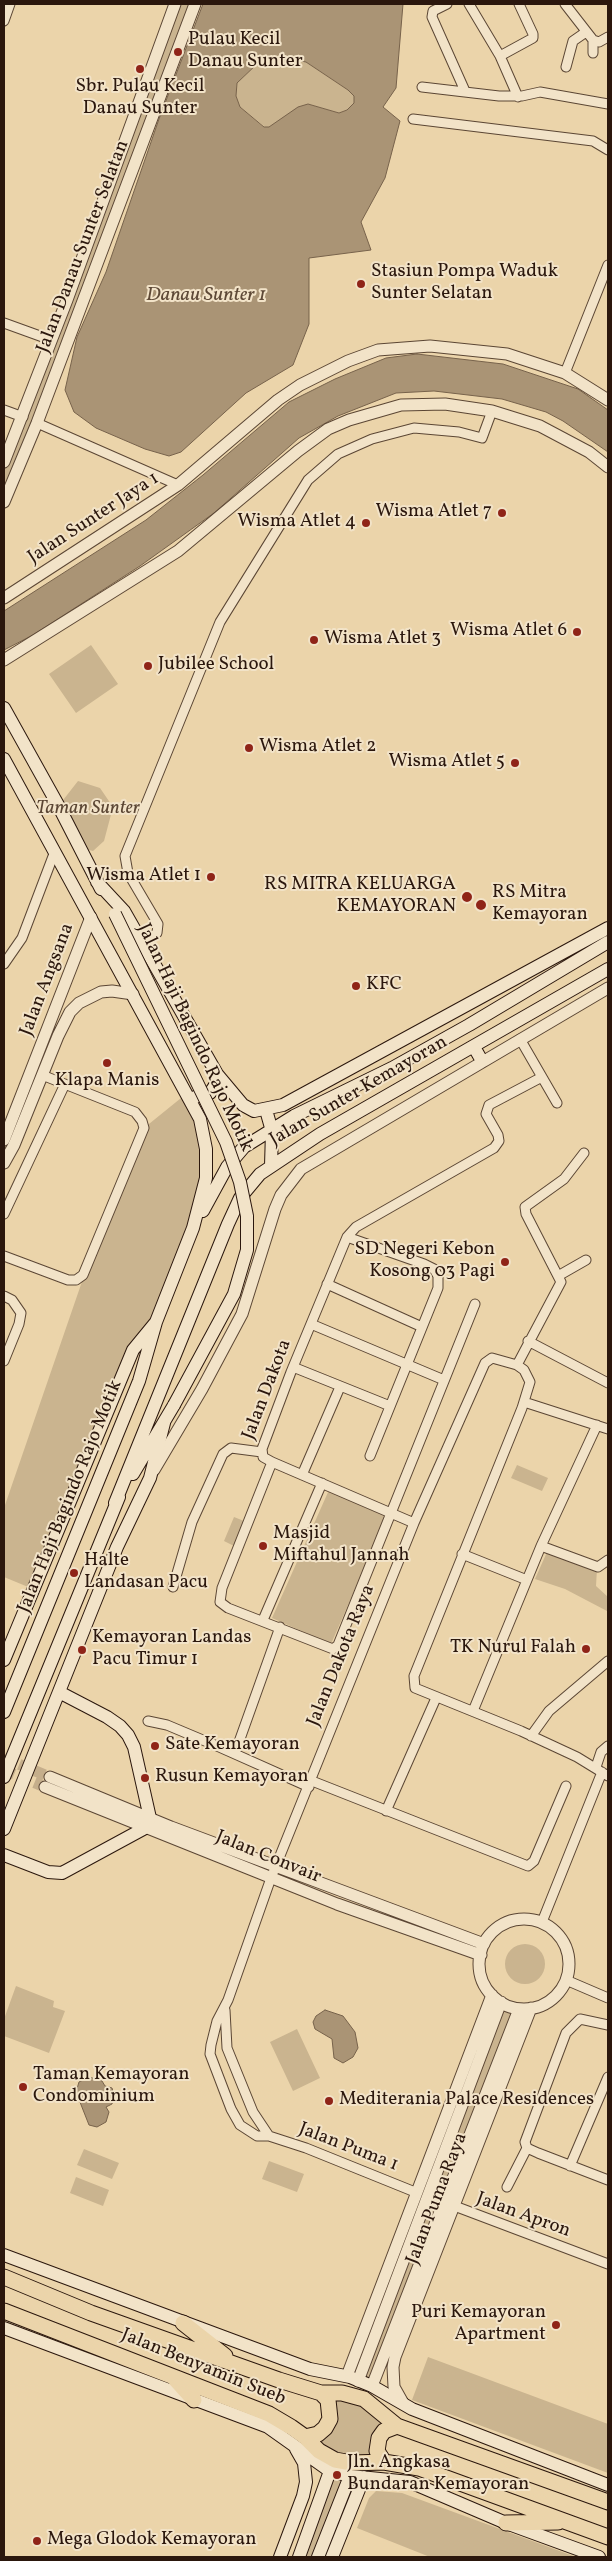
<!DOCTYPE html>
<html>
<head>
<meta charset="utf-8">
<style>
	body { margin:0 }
	#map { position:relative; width:612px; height:2561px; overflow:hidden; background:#ebd4aa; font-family:Vollkorn,serif }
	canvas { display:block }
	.frame { position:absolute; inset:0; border:5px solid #2b170d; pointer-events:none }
</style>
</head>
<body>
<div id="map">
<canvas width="612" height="2561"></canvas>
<div class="frame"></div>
</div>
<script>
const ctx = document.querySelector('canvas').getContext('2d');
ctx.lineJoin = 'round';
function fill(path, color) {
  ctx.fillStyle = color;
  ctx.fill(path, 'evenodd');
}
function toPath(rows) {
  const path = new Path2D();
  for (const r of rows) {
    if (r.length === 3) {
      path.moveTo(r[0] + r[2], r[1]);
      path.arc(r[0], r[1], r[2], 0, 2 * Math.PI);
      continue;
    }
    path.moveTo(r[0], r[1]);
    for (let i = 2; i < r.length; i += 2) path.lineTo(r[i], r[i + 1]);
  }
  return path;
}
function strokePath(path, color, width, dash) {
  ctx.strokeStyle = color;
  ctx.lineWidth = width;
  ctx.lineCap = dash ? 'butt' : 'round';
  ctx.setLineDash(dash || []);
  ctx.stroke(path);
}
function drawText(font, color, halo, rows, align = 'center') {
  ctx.font = font + ' Vollkorn,serif';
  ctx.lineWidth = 4;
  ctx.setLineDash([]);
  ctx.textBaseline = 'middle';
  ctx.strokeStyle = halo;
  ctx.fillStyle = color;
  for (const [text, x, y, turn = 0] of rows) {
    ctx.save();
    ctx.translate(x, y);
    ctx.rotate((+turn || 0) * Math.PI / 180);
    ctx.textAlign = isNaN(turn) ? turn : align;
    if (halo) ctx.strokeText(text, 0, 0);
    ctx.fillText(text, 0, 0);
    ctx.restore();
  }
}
fill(toPath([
	[175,4,195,4,4,498,4,456],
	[269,59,282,64,296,60,306,62,348,90,354,96,354,103,347,110,339,113,308,104,269,127,265,127,240,107,236,96,237,83,258,63],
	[91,645,118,684,76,713,49,674],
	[78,781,100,788,113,807,104,841,93,851,82,848,60,804],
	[186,1094,200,1119,206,1178,156,1322,133,1350,33,1589,4,1577,4,1508,87,1267,144,1128],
	[517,1465,548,1478,542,1491,511,1478],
	[329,1490,387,1516,331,1644,272,1618],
	[234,1517,244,1521,234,1546,224,1541],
	[547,1552,597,1569,596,1586,608,1597,607,1611,565,1589,535,1579],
	[525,1964,20],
	[16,1986,54,2001,53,2007,65,2011,49,2053,4,2036,4,2019],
	[501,2002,519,2009,372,2386,350,2377,426,2195],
	[297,2029,320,2078,293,2091,270,2042],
	[84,2149,119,2163,112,2179,77,2165],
	[269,2161,304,2174,297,2192,262,2179],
	[76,2177,109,2190,103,2206,70,2193],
	[428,2357,608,2424,608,2473,412,2400],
	[321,2393,342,2393,385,2415,384,2462,319,2451,318,2434,325,2428],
	[350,2476,318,2557,292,2557,324,2478],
	[376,2491,402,2493,576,2557,430,2557,357,2528,369,2498]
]), '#cab48f');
const water = toPath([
	[203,4,403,4,396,88,383,107,400,121,385,178,361,222,371,250,309,258,309,324,293,365,246,393,181,452,169,456,145,449,96,428,74,412,65,390,77,337,106,272,159,119,203,4],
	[269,59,282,64,296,60,306,62,348,90,354,96,354,103,347,110,339,113,308,104,298,107,269,127,264,127,240,107,236,96,237,83,258,63,269,59],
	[417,354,503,364,578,389,608,410,608,452,563,421,546,412,502,399,434,391,396,393,338,416,299,438,214,513,140,566,33,635,4,650,4,611,146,520,203,475,289,402,335,379,386,358,417,354],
	[325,2010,343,2016,355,2032,358,2048,353,2057,343,2063,334,2058,332,2039,315,2029,313,2022,316,2016,325,2010],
	[89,2077,102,2081,105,2086,112,2088,114,2095,112,2104,106,2107,109,2112,106,2122,97,2127,89,2125,76,2092,79,2082,89,2077]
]);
fill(water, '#aa9475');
strokePath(water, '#77624b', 1);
strokePath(toPath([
	[4,1758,50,1777],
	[4,1770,45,1787]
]), '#c5ae8b', 11, [11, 5.5]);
const minor = toPath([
	[447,4,433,11,432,17,465,91],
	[469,4,500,56,518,97],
	[565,4,593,40,599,42,608,37],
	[4,21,10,4],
	[593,53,593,40],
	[500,56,533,38,533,34,519,4],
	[566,67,573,41,586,32],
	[422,87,499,96,522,96,540,92,608,104],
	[413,119,593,141,608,150],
	[4,323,51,340],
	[565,373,608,265],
	[4,410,23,417],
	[37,423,178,485],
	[142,943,157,933,158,924,128,873,125,856,220,622,308,480,338,454,372,439,414,428,459,432,482,438,492,411],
	[4,964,22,938,55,851],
	[520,1039,557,1103],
	[4,1214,65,1084],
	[347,1237,424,1264,434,1269,438,1276,438,1288,370,1456],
	[4,1256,68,1280,76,1280,83,1275,144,1128,142,1121,135,1112,42,1075],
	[558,1276,586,1260],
	[327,1284,422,1327],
	[4,1296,12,1300,21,1313,19,1324,4,1361],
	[311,1324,444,1380],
	[528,1341,608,1383],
	[517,1365,561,1282,526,1214,525,1207,564,1179,584,1153],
	[293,1367,390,1406],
	[524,1402,608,1429],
	[272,1462,222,1588,220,1602,228,1608,333,1649,338,1645,475,1304],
	[302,1475,340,1387],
	[414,1523,272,1462,263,1457,262,1449,291,1372,347,1237,356,1227,494,1148,499,1141,498,1135,486,1114,489,1105,542,1077],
	[541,1546,598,1567,608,1560],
	[462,1554,527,1580],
	[173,1587,192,1522,223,1454,231,1448,262,1452],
	[263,1620,322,1483],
	[473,1711,541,1546,597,1425],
	[148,1721,167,1725,217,1746,309,1787],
	[531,1736,549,1711,608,1661],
	[235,1753,280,1627],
	[596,1767,601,1752,608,1746],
	[312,1781,528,1866,534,1861,566,1786],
	[386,1811,436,1698],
	[542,1922,602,1772],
	[566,1980,608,1998],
	[225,2010,227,2048,253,2112,269,2136],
	[608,2025,580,2019,566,2033,525,2142,527,2148,538,2153,608,2180],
	[570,2166,608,2077],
	[507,2187,527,2148],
	[415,2192,306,2148,269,2136,257,2136,240,2125,231,2109,210,2054,211,2045,217,2021,228,2000,271,1878,414,1523,485,1363,492,1358,517,1365,524,1370,530,1382,522,1408,414,1676,415,1688,521,1731,577,1757,608,1776],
	[428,2196,608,2264]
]);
const tertiary = toPath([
	[4,462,67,300,175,4],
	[4,502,37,423,195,4],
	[4,598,178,485,278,400,300,385,348,361,378,350,430,346,507,354,565,373,608,400],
	[4,660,178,551,298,451,328,429,349,420,401,405,445,404,492,411,540,426,589,452,608,467],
	[4,1140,91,917],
	[4,1163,14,1145,58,1036,70,1012,79,1003,101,992,112,991,133,994],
	[154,1470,202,1389,242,1314,275,1209,281,1195,301,1169,608,988],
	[50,1777,171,1827,484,1944],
	[45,1787,337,1904,481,1955],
	[524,1964,45],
	[347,2376,492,1995],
	[358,2381,501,2002],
	[372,2386,519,2009],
	[403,2403,394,2387,393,2367,395,2357,531,2008]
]);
const secondary = toPath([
	[4,708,58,805,101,889],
	[4,759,200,1119,206,1149,206,1178,193,1228,156,1322,139,1381,4,1712],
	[97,882,124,911,217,1074,243,1105,254,1111,283,1105,608,928],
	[474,1047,482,1061],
	[195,1097,210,1093,216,1084,217,1074],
	[266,1110,272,1131,271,1166],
	[203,1211,227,1167,244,1147,294,1116,392,1068,469,1025,608,942],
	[133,1474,174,1405],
	[115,1503,228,1224,240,1198,260,1174,320,1134,608,969],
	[4,1660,133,1350,156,1322],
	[59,1692,107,1717,120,1726,128,1735,134,1747,150,1818],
	[4,1777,119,1497],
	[4,1829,117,1547,150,1478,164,1423],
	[4,1855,48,1872,62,1873,145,1828],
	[4,2255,310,2369,350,2377,372,2386,412,2409,608,2485],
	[4,2328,268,2427,330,2471,350,2476,410,2482,506,2523,599,2557],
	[280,2557,303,2496,306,2482,304,2463,296,2449],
	[299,2557,330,2471],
	[318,2557,350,2476],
	[332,2557,364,2477]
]);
const primary = toPath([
	[4,2277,91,2313,279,2380,321,2393,342,2393,364,2399,397,2426,608,2502],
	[4,2311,269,2414,291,2427,305,2437,319,2451,335,2460,352,2463,384,2462,419,2468,608,2537],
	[183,2323,225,2356],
	[175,2379,194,2400],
	[305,2437,318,2434,325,2428,330,2419,328,2400,321,2393],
	[384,2462,377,2451,379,2438,384,2431,397,2426],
	[506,2523,558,2522]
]);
strokePath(minor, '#5b4634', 11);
strokePath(tertiary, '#5b4634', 13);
strokePath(secondary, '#2b170d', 14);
strokePath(primary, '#2b170d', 17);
strokePath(minor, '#f2e3c8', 9);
strokePath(tertiary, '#f2e3c8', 11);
strokePath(secondary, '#f2e3c8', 12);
strokePath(primary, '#ebd4aa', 15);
const secondaryBridge = toPath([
	[115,914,226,1142,240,1182,247,1216,247,1250,234,1294,174,1405]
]);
strokePath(secondaryBridge, '#2b170d', 14, []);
strokePath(secondaryBridge, '#f2e3c8', 12);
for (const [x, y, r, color] of [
	[178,52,5,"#8f2418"],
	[140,69,5,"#8f2418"],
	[361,284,5,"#8f2418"],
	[502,513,5,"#8f2418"],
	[366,523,5,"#8f2418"],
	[577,632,5,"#8f2418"],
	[314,640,5,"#8f2418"],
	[148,666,5,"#8f2418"],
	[249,748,5,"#8f2418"],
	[515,763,5,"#8f2418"],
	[211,877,5,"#8f2418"],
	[467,897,6,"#8f2418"],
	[481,905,6,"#8f2418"],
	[356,986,5,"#8f2418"],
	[107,1063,5,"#8f2418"],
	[505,1262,5,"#8f2418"],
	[263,1546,5,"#8f2418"],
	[74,1573,5,"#8f2418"],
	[586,1649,5,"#8f2418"],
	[82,1650,5,"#8f2418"],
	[155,1746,5,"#8f2418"],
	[145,1778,5,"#8f2418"],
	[23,2087,5,"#8f2418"],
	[329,2101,5,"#8f2418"],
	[556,2325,5,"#8f2418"],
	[337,2475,5,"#8f2418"],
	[37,2541,5,"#8f2418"]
]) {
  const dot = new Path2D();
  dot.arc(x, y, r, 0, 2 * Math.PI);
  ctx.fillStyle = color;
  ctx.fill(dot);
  strokePath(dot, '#f2e3c8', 2);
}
drawText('19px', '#2b170d', '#f2e3c8', [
	["Pulau Kecil",188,41],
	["Danau Sunter",188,63],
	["Sbr. Pulau Kecil",140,88,"center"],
	["Danau Sunter",140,110,"center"],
	["Stasiun Pompa Waduk",371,273],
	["Sunter Selatan",371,295],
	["Wisma Atlet 7",492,513,"right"],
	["Wisma Atlet 4",356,523,"right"],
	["Wisma Atlet 6",567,632,"right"],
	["Wisma Atlet 3",324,640],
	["Jubilee School",158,666],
	["Wisma Atlet 2",259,748],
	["Wisma Atlet 5",505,763,"right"],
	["Wisma Atlet 1",201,877,"right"],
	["RS MITRA KELUARGA",456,886,"right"],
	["KEMAYORAN",456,908,"right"],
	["RS Mitra",492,894],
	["Kemayoran",492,916],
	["KFC",366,986],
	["Klapa Manis",107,1082,"center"],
	["SD Negeri Kebon",495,1251,"right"],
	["Kosong 03 Pagi",495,1273,"right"],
	["Masjid",273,1535],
	["Miftahul Jannah",273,1557],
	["Halte",84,1562],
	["Landasan Pacu",84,1584],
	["Kemayoran Landas",92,1639],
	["Pacu Timur 1",92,1661],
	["TK Nurul Falah",576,1649,"right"],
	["Sate Kemayoran",165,1746],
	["Rusun Kemayoran",155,1778],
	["Taman Kemayoran",33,2076],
	["Condominium",33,2098],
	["Mediterania Palace Residences",339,2101],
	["Puri Kemayoran",546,2314,"right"],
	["Apartment",546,2336,"right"],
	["Jln. Angkasa",347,2464],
	["Bundaran Kemayoran",347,2486],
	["Mega Glodok Kemayoran",47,2541]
], 'left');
drawText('19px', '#2b170d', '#f2e3c8', [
	["Jalan Danau Sunter Selatan",84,247,-69],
	["Jalan Sunter Jaya 1",94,519,-33],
	["Jalan Angsana",48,980,-69],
	["Jalan Haji Bagindo Rajo Motik",194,1038,65],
	["Jalan Sunter Kemayoran",359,1092,-30],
	["Jalan Dakota",268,1390,-69],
	["Jalan Haji Bagindo Rajo Motik",71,1497,-68],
	["Jalan Dakota Raya",342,1656,-68],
	["Jalan Convair",268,1858,22],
	["Jalan Puma 1",348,2148,21],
	["Jalan Puma Raya",438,2199,-69],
	["Jalan Apron",523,2216,20],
	["Jalan Benyamin Sueb",203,2368,22]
]);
drawText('italic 19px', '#5b4634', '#f2e3c8', [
	["Taman Sunter",88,810]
]);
drawText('italic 20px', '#5e4937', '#f2e3c8', [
	["Danau Sunter 1",206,296]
]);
</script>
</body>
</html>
